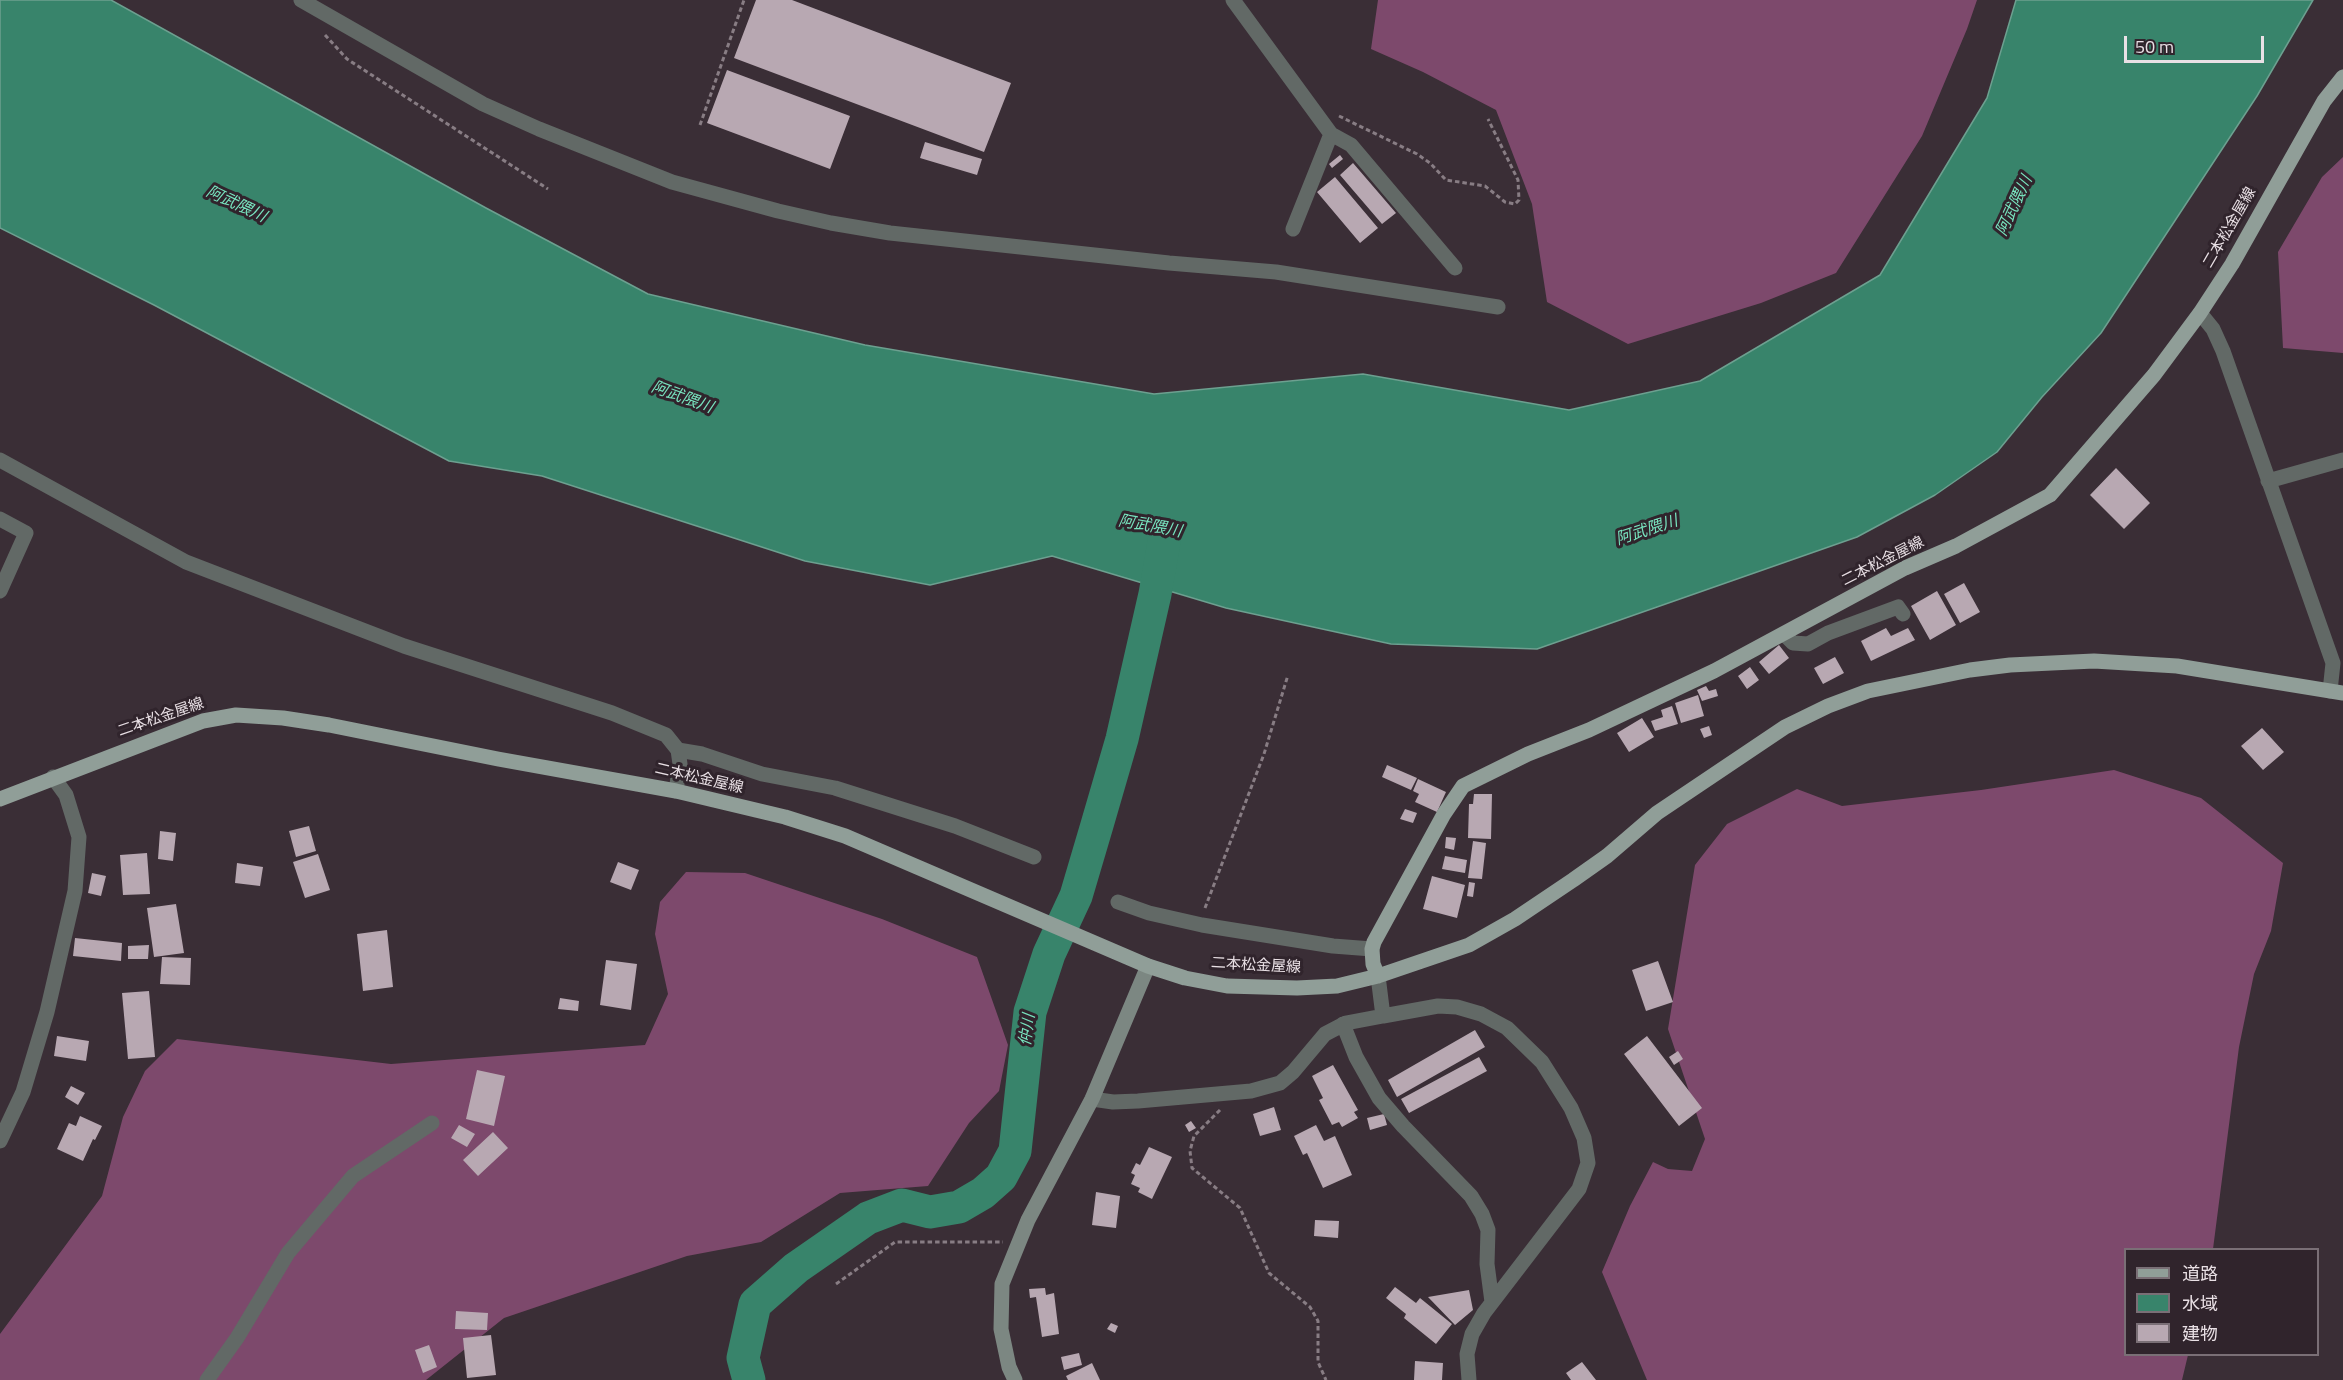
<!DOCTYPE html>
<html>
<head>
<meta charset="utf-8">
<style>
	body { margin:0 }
	#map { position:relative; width:2343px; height:1380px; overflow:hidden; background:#3a2e36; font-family:"Titillium Web","Noto Sans JP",sans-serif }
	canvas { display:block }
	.legend { position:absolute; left:2124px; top:1248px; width:195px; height:108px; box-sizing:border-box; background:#30242c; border:2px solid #7a6f76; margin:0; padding:8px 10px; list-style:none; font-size:18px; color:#e9e0e5 }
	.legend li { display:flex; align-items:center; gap:12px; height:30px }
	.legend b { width:30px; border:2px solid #7a6f76 }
	.scale { position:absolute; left:2124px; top:36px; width:140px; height:27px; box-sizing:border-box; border:3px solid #e9e0e5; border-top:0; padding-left:8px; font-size:18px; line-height:21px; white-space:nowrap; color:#e9e0e5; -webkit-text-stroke:4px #30242c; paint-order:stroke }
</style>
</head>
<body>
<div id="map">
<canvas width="2343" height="1380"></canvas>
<ul class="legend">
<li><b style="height:8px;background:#909e98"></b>道路</li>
<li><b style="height:16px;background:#38846b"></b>水域</li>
<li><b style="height:16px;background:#b8a8b2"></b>建物</li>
</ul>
<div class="scale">50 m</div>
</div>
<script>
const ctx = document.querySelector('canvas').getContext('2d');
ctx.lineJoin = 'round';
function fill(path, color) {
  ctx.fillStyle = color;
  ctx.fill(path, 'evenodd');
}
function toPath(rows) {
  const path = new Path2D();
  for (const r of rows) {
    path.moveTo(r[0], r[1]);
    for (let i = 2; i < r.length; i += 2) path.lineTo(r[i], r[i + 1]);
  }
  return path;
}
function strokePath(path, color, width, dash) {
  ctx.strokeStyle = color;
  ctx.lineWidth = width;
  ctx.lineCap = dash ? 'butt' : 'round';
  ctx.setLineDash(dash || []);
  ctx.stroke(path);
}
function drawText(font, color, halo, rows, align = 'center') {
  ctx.font = font + ' "Titillium Web","Noto Sans JP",sans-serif';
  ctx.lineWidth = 6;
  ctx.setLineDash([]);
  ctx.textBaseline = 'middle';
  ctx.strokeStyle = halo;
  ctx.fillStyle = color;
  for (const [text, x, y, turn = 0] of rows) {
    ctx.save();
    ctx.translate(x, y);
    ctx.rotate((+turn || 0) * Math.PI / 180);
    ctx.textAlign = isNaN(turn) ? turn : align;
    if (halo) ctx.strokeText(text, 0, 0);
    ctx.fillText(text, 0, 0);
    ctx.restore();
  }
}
fill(toPath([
	[1378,0,1977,0,1967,29,1922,136,1836,273,1761,303,1628,344,1547,302,1532,204,1496,110,1423,72,1371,49],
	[2343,157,2343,353,2283,348,2278,252,2322,177],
	[2114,770,2201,798,2283,863,2271,931,2254,974,2239,1047,2213,1249,2126,1250,2126,1354,2188,1355,2182,1380,1647,1380,1602,1272,1630,1206,1653,1162,1668,1169,1692,1171,1705,1139,1668,1029,1695,865,1727,824,1797,789,1842,806,1981,790],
	[686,872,745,873,882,919,977,957,1008,1045,999,1091,969,1123,928,1186,840,1193,761,1242,687,1256,504,1318,426,1380,0,1380,0,1334,102,1196,123,1117,145,1071,177,1039,391,1064,645,1045,668,994,655,934,660,902]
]), '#7d496c');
const water = toPath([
	[0,0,111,0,486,208,648,294,865,345,1154,394,1363,374,1569,410,1700,381,1880,275,1987,98,2016,0,2313,0,2257,96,2101,333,2042,397,1997,452,1935,495,1857,537,1537,649,1391,644,1226,608,1052,556,930,585,805,561,542,476,449,461,154,305,0,228,0,0]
]);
fill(water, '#38846b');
strokePath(water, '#6da090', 1.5);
strokePath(toPath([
	[749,1380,743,1358,755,1304,796,1268,868,1218,902,1205,930,1212,959,1207,983,1193,1001,1177,1015,1151,1030,1012,1049,954,1076,896,1097,825,1122,739,1155,594,1164,542]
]), '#38846b', 33);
fill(toPath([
	[756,0,792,0,1011,83,984,152,734,58],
	[727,70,850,116,830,169,707,123],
	[925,142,982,159,977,175,920,158],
	[1340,155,1343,159,1332,168,1329,164],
	[1353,163,1396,213,1382,224,1340,175],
	[1335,177,1378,228,1360,243,1317,192],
	[2116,468,2150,503,2124,529,2090,495],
	[1964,583,1980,612,1960,623,1944,594],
	[1937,591,1956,625,1930,640,1911,606],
	[1886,628,1891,636,1908,628,1915,640,1871,661,1861,641],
	[1779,645,1789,658,1769,674,1759,662],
	[1835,657,1844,673,1823,684,1814,668],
	[1750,667,1759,680,1747,689,1738,676],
	[1706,686,1709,691,1716,689,1718,696,1702,701,1697,690],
	[1698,695,1704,716,1681,723,1675,703],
	[1672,706,1678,724,1655,731,1651,721,1663,717,1661,710],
	[1642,718,1654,737,1629,752,1617,733],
	[1709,726,1712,735,1704,738,1700,729],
	[2262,728,2284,752,2263,770,2241,746],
	[1387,765,1417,778,1411,790,1382,777],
	[1418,779,1446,792,1437,812,1415,802,1419,794,1413,791],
	[1474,794,1492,794,1491,839,1468,838,1469,804,1473,804],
	[1405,809,1417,813,1413,823,1400,819],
	[309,826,316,851,296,857,289,831],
	[160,831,176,833,173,861,158,859],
	[1446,837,1456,838,1454,850,1445,848],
	[1473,841,1486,843,1482,879,1468,878],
	[147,853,150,894,123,895,120,855],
	[318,854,330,890,305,898,293,862],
	[1445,856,1467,860,1465,873,1442,869],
	[618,862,639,870,631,890,610,882],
	[237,863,263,867,260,886,235,883],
	[92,873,106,876,101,896,88,893],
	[1432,876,1465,885,1457,918,1423,909],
	[1469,882,1475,883,1473,897,1467,896],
	[176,904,184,953,154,957,147,908],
	[387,930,393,987,363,991,357,934],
	[75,938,122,943,121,961,73,956],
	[149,945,148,959,128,959,128,946],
	[162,957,191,958,190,985,160,984],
	[606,960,637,964,631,1010,600,1005],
	[1658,961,1673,1002,1646,1011,1632,970],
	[149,991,155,1057,128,1059,122,993],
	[560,998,579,1001,578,1011,558,1009],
	[1475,1030,1485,1047,1397,1097,1388,1080],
	[57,1036,89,1041,86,1061,54,1056],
	[1647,1036,1702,1108,1679,1126,1624,1054],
	[1678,1051,1683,1059,1674,1065,1669,1057],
	[1479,1057,1487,1071,1409,1113,1401,1099],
	[1333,1065,1358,1110,1354,1112,1358,1118,1342,1127,1339,1122,1332,1125,1319,1100,1323,1098,1312,1076],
	[477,1070,505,1076,494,1126,466,1119],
	[71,1086,85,1093,78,1105,65,1097],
	[1274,1107,1281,1130,1260,1136,1253,1114],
	[1384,1114,1387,1125,1370,1130,1367,1118],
	[80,1116,102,1126,95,1140,93,1139,83,1161,57,1149,69,1123,76,1126],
	[1191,1121,1196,1128,1189,1132,1185,1125],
	[459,1125,475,1134,467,1147,451,1138],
	[1316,1125,1324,1141,1335,1136,1352,1175,1323,1188,1307,1153,1303,1155,1294,1136],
	[493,1132,508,1148,478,1176,463,1160],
	[1149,1147,1172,1157,1152,1199,1138,1192,1140,1188,1131,1184,1135,1175,1131,1173,1136,1163,1140,1165],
	[1096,1192,1120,1196,1116,1228,1092,1225],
	[1315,1220,1339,1221,1338,1238,1314,1236],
	[1395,1287,1416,1303,1420,1298,1452,1324,1436,1344,1404,1318,1406,1314,1386,1298],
	[1045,1288,1046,1295,1054,1293,1059,1334,1042,1337,1036,1297,1030,1298,1029,1289],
	[1469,1290,1473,1310,1455,1325,1428,1297],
	[456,1311,488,1313,487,1330,455,1329],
	[1111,1323,1118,1326,1115,1333,1107,1329],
	[491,1335,496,1375,467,1378,463,1338],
	[429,1345,437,1367,423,1373,415,1350],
	[1079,1353,1082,1365,1064,1370,1061,1357],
	[1415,1361,1443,1363,1442,1380,1414,1380],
	[1582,1362,1596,1380,1571,1380,1566,1373],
	[1092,1363,1100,1380,1068,1380,1066,1376]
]), '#b8a8b2');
strokePath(toPath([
	[325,35,347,59,548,189],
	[1339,116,1417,154,1430,163,1446,180,1485,186,1505,202,1515,204,1519,200,1518,180,1488,119],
	[700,125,744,0],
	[1205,908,1264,754,1288,675],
	[1220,1110,1194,1136,1190,1151,1192,1168,1240,1208,1269,1273,1310,1307,1318,1321,1318,1362,1326,1380],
	[836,1284,895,1242,1003,1242]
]), '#887d84', 3, [4.5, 3]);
strokePath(toPath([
	[301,0,483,104,539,129,672,182,778,211,831,223,890,233,1169,263,1276,272,1498,307],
	[1233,0,1331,134,1293,229],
	[1331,134,1351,145,1455,268],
	[2200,313,2213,329,2223,351,2333,663,2330,691],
	[0,460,186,562,404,646,612,713,666,735,678,750,680,764,676,791],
	[2268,481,2343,460],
	[0,519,26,533,0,591],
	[1784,634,1793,643,1808,644,1828,633,1898,607,1903,614],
	[678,750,702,754,762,774,835,788,955,826,1034,857],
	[1118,902,1149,913,1202,925,1333,946,1372,949],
	[1383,1016,1438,1006,1457,1007,1481,1014,1507,1028,1542,1062,1571,1108,1584,1138,1588,1163,1579,1189,1484,1313,1472,1334,1467,1354,1469,1380],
	[1343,1024,1356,1057,1379,1098,1403,1126,1471,1196,1482,1214,1488,1230,1487,1264,1492,1302],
	[1092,1099,1113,1102,1138,1101,1251,1091,1280,1083,1293,1072,1325,1034,1346,1023,1383,1016,1378,976],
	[0,1141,23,1092,47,1012,75,891,79,837,66,795,53,777],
	[207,1380,237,1338,288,1253,353,1176,432,1123]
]), '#626966', 15);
strokePath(toPath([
	[1015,1380,1009,1367,1001,1329,1002,1284,1028,1220,1092,1099,1148,966]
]), '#7c8782', 15);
strokePath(toPath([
	[0,799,203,721,236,715,283,718,329,725,498,759,676,791,785,817,845,836,1148,966,1185,978,1227,986,1297,988,1337,986,1378,976,1469,945,1515,919,1573,880,1607,856,1657,813,1785,727,1828,706,1868,691,1970,670,2010,665,2094,661,2177,666,2343,693],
	[1378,976,1373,964,1372,949,1374,942,1444,814,1463,786,1528,754,1589,730,1714,671,1905,568,1956,546,2050,495,2154,375,2200,313,2232,264,2324,101,2343,77]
]), '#909e98', 15);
drawText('15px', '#e9e0e5', '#30242c', [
	["二本松金屋線",2230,228,-60],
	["二本松金屋線",1883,562,-27],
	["二本松金屋線",161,718,-19],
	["二本松金屋線",699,779,13],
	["二本松金屋線",1256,966,3]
]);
drawText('italic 16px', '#78e4bf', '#30242c', [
	["阿武隈川",236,205,25],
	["阿武隈川",2015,206,-65],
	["阿武隈川",682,398,20],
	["阿武隈川",1150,527,10],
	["阿武隈川",1647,531,-18],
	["仲川",1028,1030,-82]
]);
</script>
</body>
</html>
